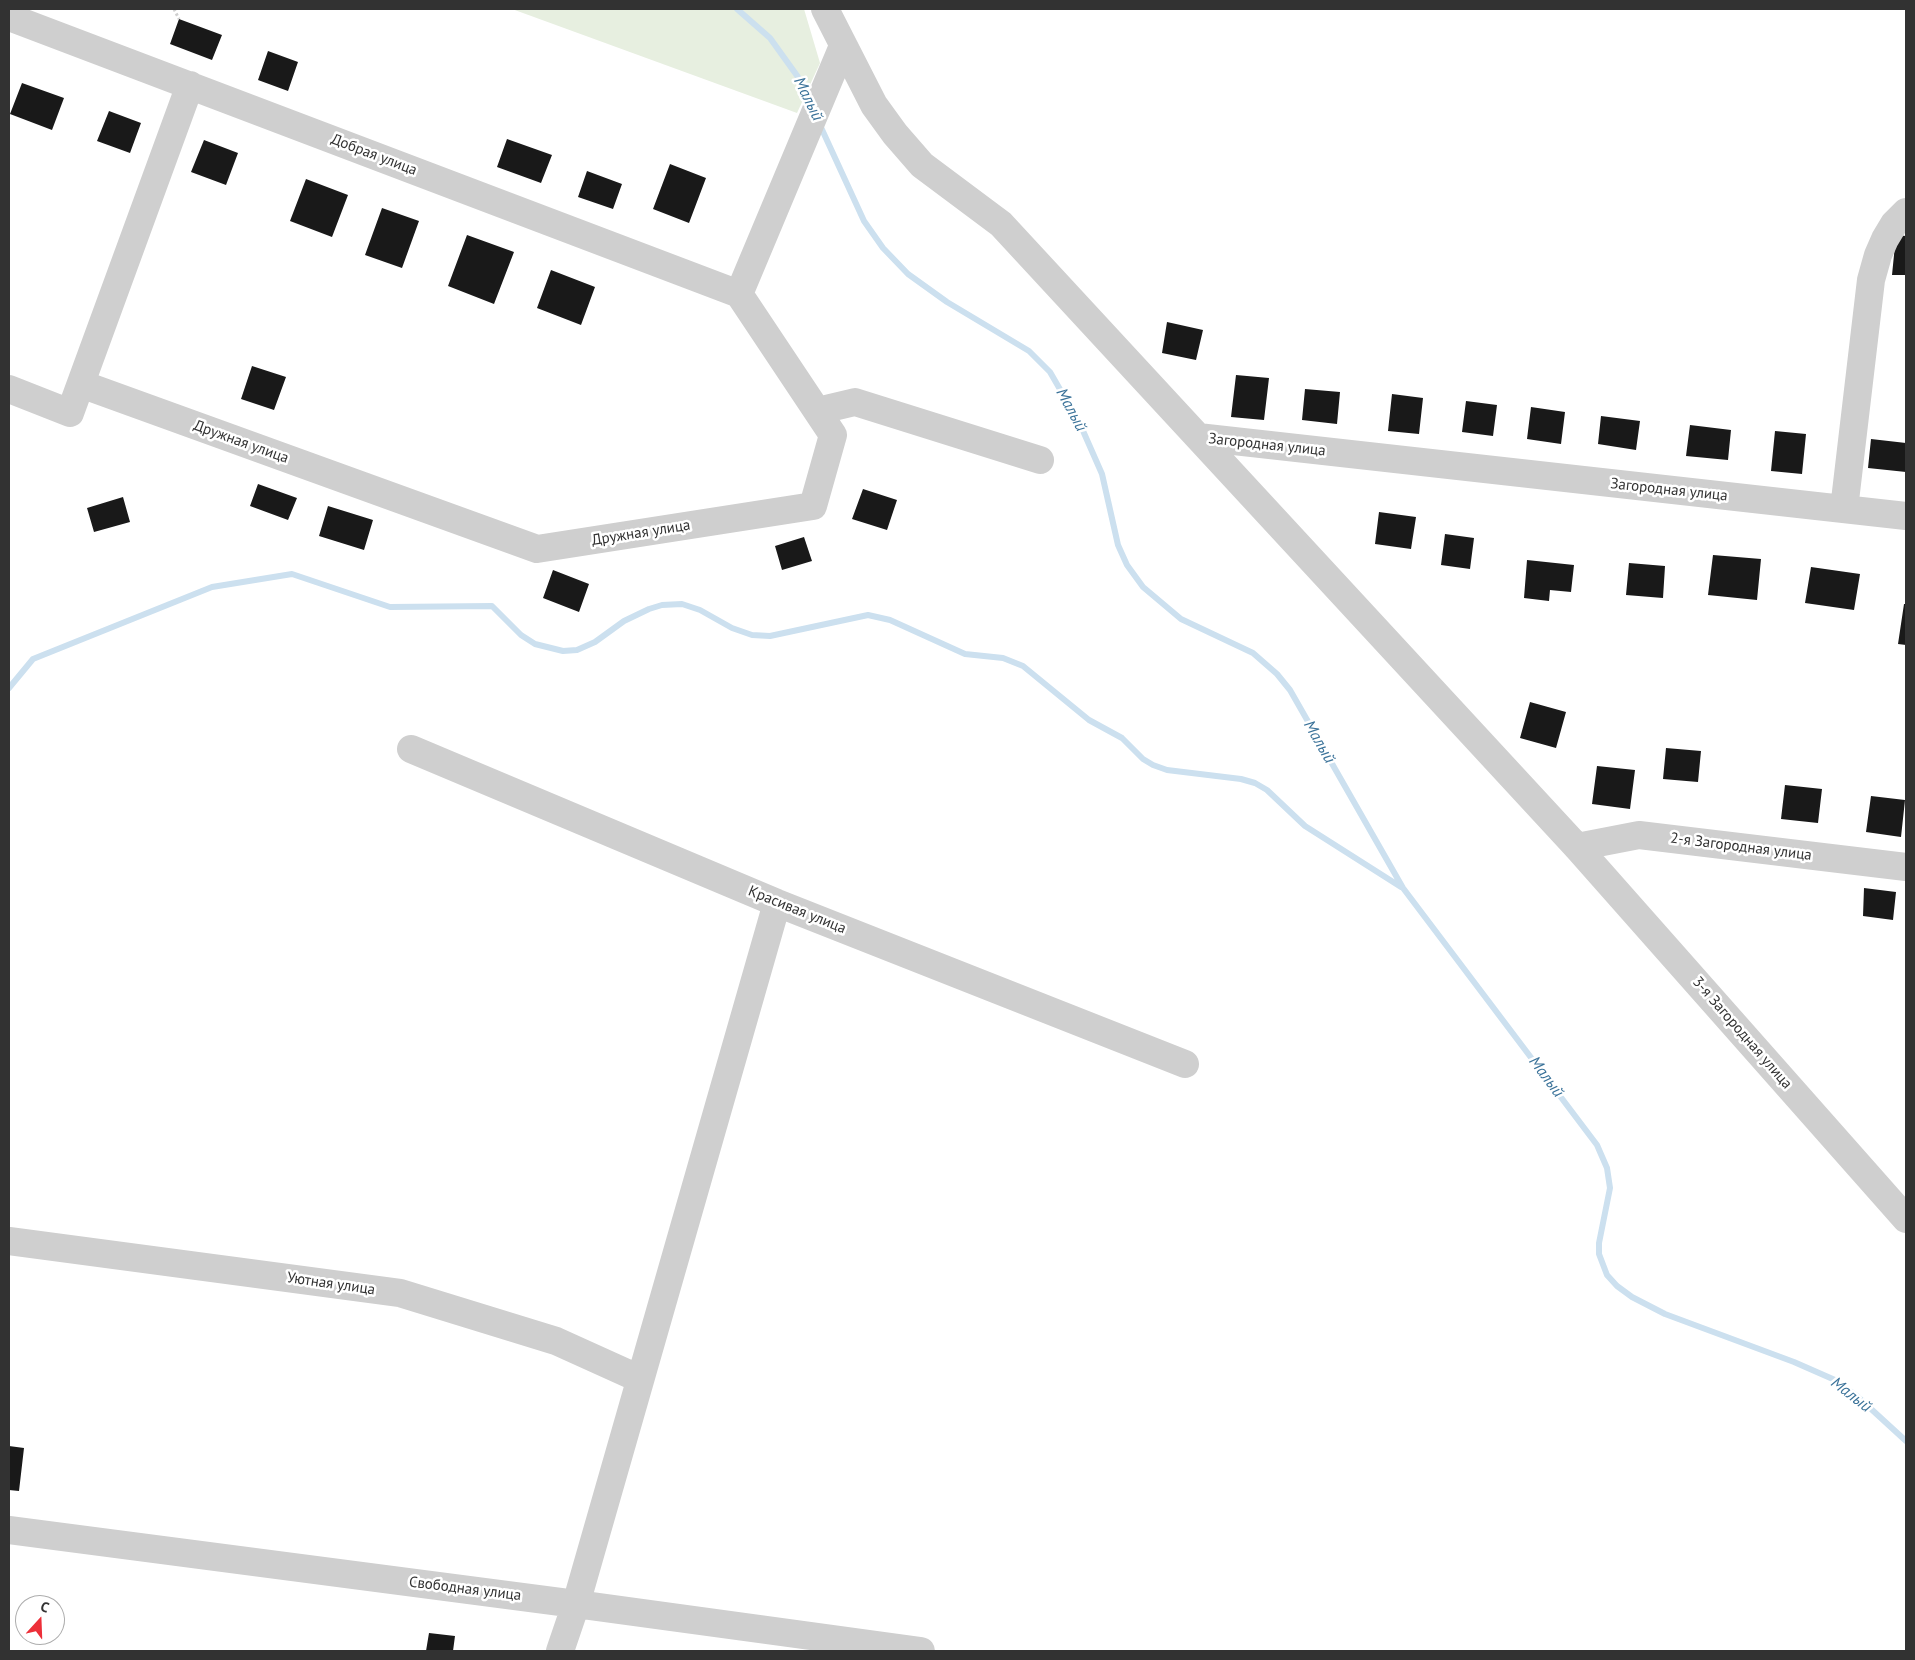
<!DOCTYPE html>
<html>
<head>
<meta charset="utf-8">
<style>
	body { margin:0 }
	#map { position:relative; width:1915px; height:1660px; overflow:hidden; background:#fff; font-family:"PT Sans",sans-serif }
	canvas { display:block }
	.frame { position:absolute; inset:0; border:10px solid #323232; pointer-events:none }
	.north { position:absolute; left:15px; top:1595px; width:50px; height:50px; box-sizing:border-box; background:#fff; border:1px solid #adadad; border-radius:50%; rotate:20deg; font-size:14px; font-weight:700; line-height:20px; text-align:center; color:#323232 }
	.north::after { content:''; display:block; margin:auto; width:18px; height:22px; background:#ed2f39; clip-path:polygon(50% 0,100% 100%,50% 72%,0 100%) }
</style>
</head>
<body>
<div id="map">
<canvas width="1915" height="1660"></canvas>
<div class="frame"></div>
<div class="north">С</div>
</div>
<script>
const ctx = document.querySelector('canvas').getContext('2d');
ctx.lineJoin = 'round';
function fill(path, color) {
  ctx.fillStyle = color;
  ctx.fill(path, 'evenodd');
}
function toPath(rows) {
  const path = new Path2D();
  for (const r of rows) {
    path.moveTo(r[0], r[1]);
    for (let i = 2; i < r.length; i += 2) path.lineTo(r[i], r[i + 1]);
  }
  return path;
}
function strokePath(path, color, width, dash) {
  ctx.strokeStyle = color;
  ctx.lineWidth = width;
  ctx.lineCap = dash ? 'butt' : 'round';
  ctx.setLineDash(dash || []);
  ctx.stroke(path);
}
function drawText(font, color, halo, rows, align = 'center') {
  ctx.font = font + ' "PT Sans",sans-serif';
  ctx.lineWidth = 5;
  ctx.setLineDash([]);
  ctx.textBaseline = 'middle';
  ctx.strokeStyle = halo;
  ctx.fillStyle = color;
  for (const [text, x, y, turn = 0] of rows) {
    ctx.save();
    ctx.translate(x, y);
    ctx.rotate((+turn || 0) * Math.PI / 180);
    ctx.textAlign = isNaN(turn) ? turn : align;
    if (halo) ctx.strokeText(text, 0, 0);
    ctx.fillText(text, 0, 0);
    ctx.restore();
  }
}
fill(toPath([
	[512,9,804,9,820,63,797,113]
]), '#e7efe0');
strokePath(toPath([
	[737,9,770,38,798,77,810,102],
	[819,123,864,221,883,248,908,274,947,302,1029,351,1050,372,1080,424,1102,474,1118,545,1127,565,1143,587,1181,619,1253,653,1277,674,1290,690,1403,888,1597,1145,1607,1168,1610,1188,1599,1243,1599,1254,1607,1275,1617,1286,1632,1297,1665,1314,1794,1362,1835,1380,1858,1397,1906,1441],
	[9,688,33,659,212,587,292,574,390,607,492,606,521,635,535,644,563,651,577,650,595,642,624,621,649,609,662,605,682,604,700,610,732,628,752,635,770,636,868,615,890,620,965,654,1003,658,1023,666,1089,720,1122,738,1143,759,1153,765,1167,770,1241,779,1255,783,1267,790,1305,826,1401,887]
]), '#cce0ef', 6);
fill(toPath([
	[179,19,222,35,212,60,170,44],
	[268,51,298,62,288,91,258,80],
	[22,83,64,98,52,130,10,114],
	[109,111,141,123,130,153,97,141],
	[507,139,552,155,541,183,497,167],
	[204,140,238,153,226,185,191,172],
	[670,164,706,178,689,223,653,209],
	[587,171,622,184,613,209,578,197],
	[306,179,348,195,332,237,290,221],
	[382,208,419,221,402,268,365,255],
	[467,235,514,252,494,304,448,286],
	[1896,235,1906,236,1906,275,1892,275],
	[551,270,595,287,581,325,537,308],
	[1167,322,1203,330,1196,360,1162,353],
	[252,366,286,377,274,410,241,399],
	[1236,375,1269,378,1264,420,1231,417],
	[1305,389,1340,392,1337,424,1302,420],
	[1392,394,1423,398,1419,434,1388,431],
	[1466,401,1497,405,1493,436,1462,432],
	[1531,407,1565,412,1561,444,1527,439],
	[1601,416,1640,421,1636,450,1598,444],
	[1690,425,1731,430,1728,460,1686,456],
	[1775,431,1806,434,1802,474,1771,471],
	[1871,439,1906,443,1906,472,1868,468],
	[258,484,297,498,288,520,250,506],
	[863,489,897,500,887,530,852,519],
	[123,497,130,522,94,532,87,508],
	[328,506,373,520,364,550,319,536],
	[1379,512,1416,517,1411,549,1375,544],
	[1445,534,1474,538,1470,569,1441,565],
	[804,537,812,561,782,570,775,546],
	[1713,555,1761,559,1757,600,1708,595],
	[1527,560,1574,565,1571,592,1550,590,1549,601,1524,598],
	[1629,563,1665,566,1663,598,1626,595],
	[1811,567,1860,574,1854,610,1805,603],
	[553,570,589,584,579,612,543,598],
	[1904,604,1906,604,1906,645,1898,644],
	[1530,702,1566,712,1556,748,1520,738],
	[1666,748,1701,751,1698,782,1663,779],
	[1597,766,1635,770,1630,809,1592,804],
	[1785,785,1822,789,1818,823,1781,819],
	[1871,796,1905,800,1901,837,1866,832],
	[1864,888,1896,892,1893,920,1863,916],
	[9,1446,24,1448,19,1491,9,1490],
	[429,1633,455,1636,453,1651,426,1651]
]), '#191919');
strokePath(toPath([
	[174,9,179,19]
]), '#cfcfcf', 3, [2.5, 2.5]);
strokePath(toPath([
	[825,9,874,105,895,134,922,165,1001,224,1198,437,1906,516],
	[9,17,739,294],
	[739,294,843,46],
	[81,384,537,549,813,506,833,435,739,294],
	[9,389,70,413,190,85],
	[817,411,855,402,1040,460],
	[1198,437,1577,847,1906,1219],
	[1844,509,1871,280,1878,255,1885,239,1894,224,1906,212],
	[411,749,777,903,1185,1064],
	[1577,847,1639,835,1906,867],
	[9,1241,400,1293,556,1341,640,1379],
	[9,1530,576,1604,921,1651],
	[560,1651,576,1604,777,903]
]), '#cfcfcf', 28);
drawText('15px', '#323232', '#fff', [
	["Добрая улица",374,155,21],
	["Дружная улица",241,442,20],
	["Загородная улица",1267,445,6],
	["Загородная улица",1669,490,6],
	["Дружная улица",641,533,-9],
	["2-я Загородная улица",1741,847,7],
	["Красивая улица",797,910,22],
	["3-я Загородная улица",1742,1033,49],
	["Уютная улица",331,1284,8],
	["Свободная улица",465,1589,7]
]);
drawText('italic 16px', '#3a7299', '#fff', [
	["Малый",808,99,64],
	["Малый",1071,410,62],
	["Малый",1319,742,60],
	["Малый",1546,1077,53],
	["Малый",1851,1395,38]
]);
</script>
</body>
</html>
